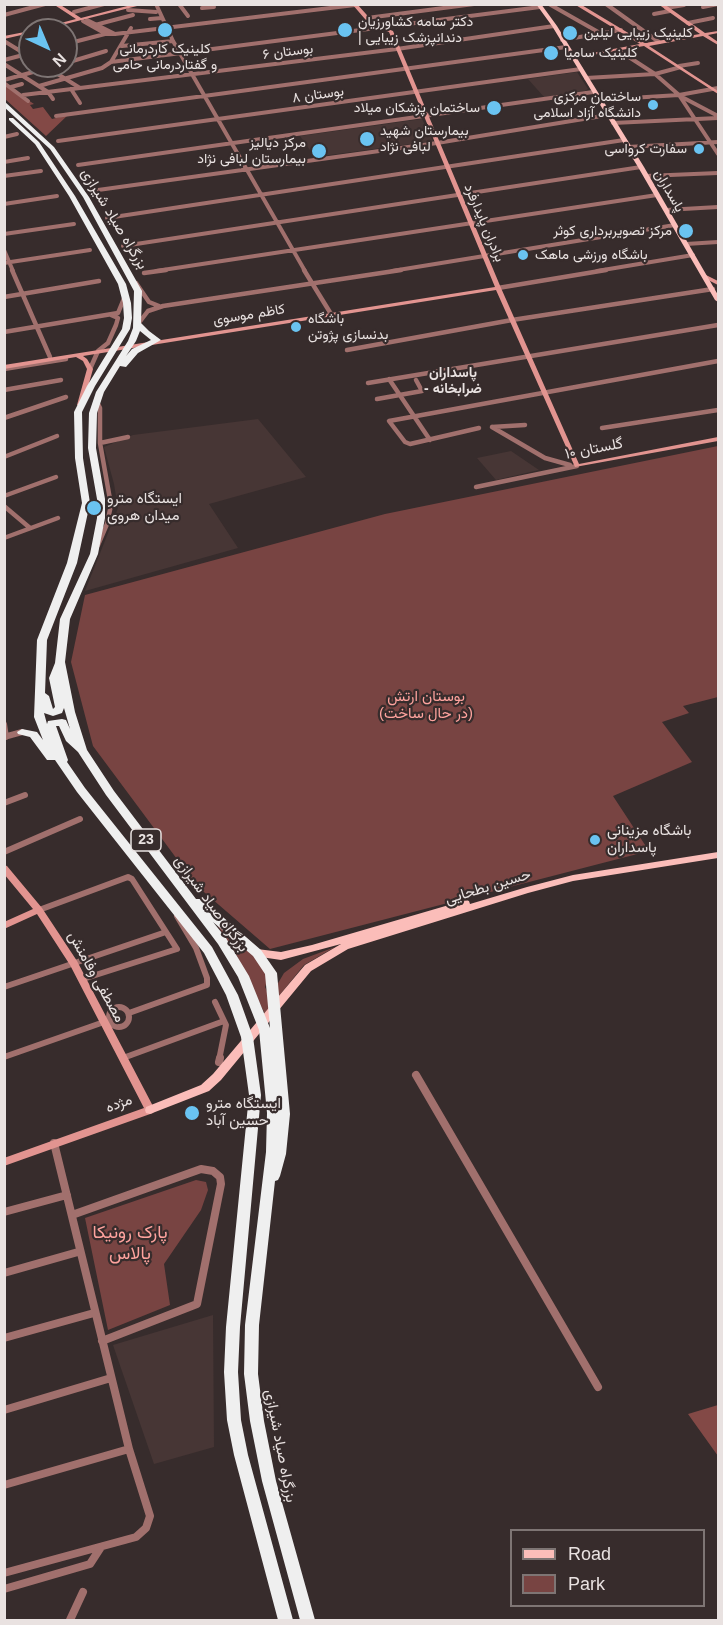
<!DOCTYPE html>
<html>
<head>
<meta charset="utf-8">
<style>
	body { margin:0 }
	#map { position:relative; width:723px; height:1625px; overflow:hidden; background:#372c2c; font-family:Helvetica,sans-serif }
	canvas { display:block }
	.frame { position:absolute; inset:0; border:6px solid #e9e2e1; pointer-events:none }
	.legend { position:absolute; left:510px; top:1529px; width:195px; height:78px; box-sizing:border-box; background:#372c2c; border:2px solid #7e7574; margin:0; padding:8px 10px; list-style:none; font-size:18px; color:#e9e2e1 }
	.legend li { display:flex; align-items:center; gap:12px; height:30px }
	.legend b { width:30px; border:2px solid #7e7574 }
	.north { position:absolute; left:18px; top:18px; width:60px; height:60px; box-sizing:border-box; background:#372c2c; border:2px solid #7e7574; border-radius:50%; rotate:136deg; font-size:16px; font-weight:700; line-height:24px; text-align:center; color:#e9e2e1 }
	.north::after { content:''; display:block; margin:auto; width:21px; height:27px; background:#6ac3f1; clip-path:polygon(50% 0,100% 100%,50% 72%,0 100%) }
</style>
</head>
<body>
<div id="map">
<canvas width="723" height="1625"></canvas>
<div class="frame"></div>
<ul class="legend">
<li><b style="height:8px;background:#fbbdb9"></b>Road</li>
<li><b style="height:16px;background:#784442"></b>Park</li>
</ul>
<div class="north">N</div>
</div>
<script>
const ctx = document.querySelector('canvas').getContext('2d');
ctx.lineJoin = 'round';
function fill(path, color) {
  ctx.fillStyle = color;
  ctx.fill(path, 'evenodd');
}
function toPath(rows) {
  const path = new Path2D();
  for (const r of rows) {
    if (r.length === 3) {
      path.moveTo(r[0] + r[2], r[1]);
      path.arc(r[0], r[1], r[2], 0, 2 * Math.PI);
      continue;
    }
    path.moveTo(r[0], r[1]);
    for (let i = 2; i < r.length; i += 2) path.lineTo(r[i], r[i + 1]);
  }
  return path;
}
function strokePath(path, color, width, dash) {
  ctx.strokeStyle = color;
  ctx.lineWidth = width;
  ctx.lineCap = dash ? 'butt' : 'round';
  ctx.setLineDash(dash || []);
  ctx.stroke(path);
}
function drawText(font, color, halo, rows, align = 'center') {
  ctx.font = font + ' Helvetica,Vazirmatn,sans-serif';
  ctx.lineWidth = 4.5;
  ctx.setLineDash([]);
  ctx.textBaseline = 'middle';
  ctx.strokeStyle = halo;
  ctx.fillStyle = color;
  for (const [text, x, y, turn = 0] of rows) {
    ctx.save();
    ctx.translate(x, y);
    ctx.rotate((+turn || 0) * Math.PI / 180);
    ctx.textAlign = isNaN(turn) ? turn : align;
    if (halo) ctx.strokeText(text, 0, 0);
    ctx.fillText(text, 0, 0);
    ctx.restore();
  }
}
fill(toPath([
	[577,72,588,89,585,91,544,97,528,79],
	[422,119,433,141,315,157,300,136],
	[258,419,306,477,209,504,238,548,85,591,118,508,114,484,104,447,133,435],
	[511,451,539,470,496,480,477,458],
	[213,1315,214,1447,154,1464,113,1345]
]), '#473635');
fill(toPath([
	[718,446,718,697,683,706,689,713,662,722,692,762,613,796,649,851,270,949,197,886,93,746,71,662,85,595,385,514],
	[209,913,253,953,269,976,265,987,273,1004,265,1014,235,952],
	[335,947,304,965,278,997,277,985,284,973,303,959],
	[196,1180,206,1182,208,1190,201,1210,164,1264,170,1305,108,1330,85,1218]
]), '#784442');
fill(toPath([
	[4,84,34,104,30,105,33,109,43,107,52,119,68,115,46,136,5,99],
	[718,1405,718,1456,688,1414]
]), '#834946');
strokePath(toPath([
	[156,4,173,41,305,271],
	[179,4,188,16],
	[549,4,600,33],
	[606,4,659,42],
	[703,7,718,4],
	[202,8,214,7],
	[666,8,684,5],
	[128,10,156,12],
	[74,12,104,4],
	[654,14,670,11],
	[4,15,45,4],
	[367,18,474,4],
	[150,19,162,18],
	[83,21,106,34,115,34,87,20],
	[688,23,713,18],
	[95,25,133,15],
	[115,34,355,5],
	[562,40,621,30],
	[4,41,30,57],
	[66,44,105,34],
	[122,46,173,41],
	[618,50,655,74,679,95,718,154],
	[4,60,27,54],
	[111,62,540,7],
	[66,63,106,51],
	[4,64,48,92,53,99],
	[679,66,698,63],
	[48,68,80,88],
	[586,78,655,74,681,67],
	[4,80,55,66],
	[4,83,28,101],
	[39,86,102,68,111,62,131,28],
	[11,87,22,84],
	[71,89,80,103],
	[23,95,397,49,554,26],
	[682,97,718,116],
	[598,100,679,95,718,88],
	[56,116,566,47],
	[613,123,718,118],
	[4,137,17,134],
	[58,141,581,69],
	[628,147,718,142],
	[4,162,28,158],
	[78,165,593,92],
	[4,176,41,171],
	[646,176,718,173],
	[98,190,437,143,608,115],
	[4,204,57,196],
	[666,210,718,207],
	[107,218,624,140],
	[4,234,74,224],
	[686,244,718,242],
	[123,246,641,167],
	[4,250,13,271],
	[4,263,90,250],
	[156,271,657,195],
	[392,271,675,225],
	[597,271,693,255]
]), '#a1706d', 4);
strokePath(toPath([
	[12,270,50,357],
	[304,270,331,314],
	[144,273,166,270],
	[136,283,149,302,159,306],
	[498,288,606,270],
	[4,297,99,281],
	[138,324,148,311,163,306,401,270],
	[4,332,118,313,125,296],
	[347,350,512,320,713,289],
	[4,369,66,359],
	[90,369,98,351,108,343,116,325,118,318,111,315],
	[389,379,430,440],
	[368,383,718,325],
	[4,390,61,380],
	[377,399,422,391,416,380],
	[97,402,100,408,100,443,111,505,107,524,98,545],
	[4,418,66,397],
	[492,427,545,458,570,465],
	[492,427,525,425],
	[479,428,410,444,405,442,389,421,718,361],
	[602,428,718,410],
	[100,443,128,437],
	[4,457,57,436],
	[476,487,577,466],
	[4,496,56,477],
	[4,506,30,528],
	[4,538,58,518]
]), '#a1706d', 4.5);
strokePath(toPath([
	[4,724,6,737],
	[4,737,22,732],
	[4,803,25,795],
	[4,852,80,819],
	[39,910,128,877,132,879,177,949,83,979],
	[4,987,166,932],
	[215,1002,226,1025,219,1060],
	[119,1017,10],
	[129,1013,207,985,207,978,196,948,177,916],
	[4,1057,104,1022],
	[123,1058,224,1021]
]), '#a1706d', 6);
strokePath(toPath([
	[219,1062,220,1058],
	[416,1075,598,1387],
	[4,1212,67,1195],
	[72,1215,201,1169,213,1171,220,1177,221,1184,197,1304,102,1341],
	[4,1273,78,1252],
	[4,1338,94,1313],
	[4,1410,111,1378],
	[4,1485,129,1449],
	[4,1573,136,1537,146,1528,150,1516,129,1449,54,1143],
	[4,1589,90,1564,101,1547],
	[70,1620,83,1592]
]), '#a1706d', 8);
fill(toPath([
	[53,4,59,4,81,18,135,4,145,4,42,30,34,30,76,19,53,4],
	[149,4,153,4,153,5,151,6,149,4],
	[352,4,357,4,375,24,393,31,501,288,579,464,718,437,718,441,575,467,496,290,83,356,87,359,93,369,83,405,80,407,77,405,87,369,83,361,76,357,4,369,4,365,495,287,389,32,371,26,352,4],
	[574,4,580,4,645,43,700,34,658,4,664,4,705,33,718,31,718,33,708,35,718,42,718,45,703,36,649,46,718,91,718,94,644,46,581,57,570,56,570,55,572,54,581,55,640,44,574,4],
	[30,31,30,33,4,39,4,36,30,31],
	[706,275,718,281,718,285,704,278,703,277,706,275],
	[4,865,7,866,42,908,77,961,155,1110,153,1113,4,1166,4,1158,144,1108,70,965,37,914,4,929,4,922,33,909,4,874,4,865]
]), '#e29490');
fill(toPath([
	[536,4,541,4,557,26,644,167,718,295,718,302,715,300,638,167,552,26,536,4],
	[718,852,718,858,573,881,528,893,348,949,311,971,221,1080,209,1091,150,1114,146,1113,145,1110,146,1107,201,1085,213,1074,305,965,341,944,281,960,254,956,252,953,254,950,257,949,281,952,312,945,466,900,469,901,470,904,527,887,573,875,718,852]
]), '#fbbdb9');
fill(toPath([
	[4,101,54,147,89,197,142,291,141,323,149,331,161,340,138,353,126,367,120,366,104,392,97,413,96,448,105,499,105,518,98,554,70,619,65,662,75,712,87,750,114,791,196,899,202,899,261,950,277,973,290,1114,286,1154,280,1176,278,1180,275,1181,259,1325,258,1374,264,1421,276,1481,315,1620,300,1620,262,1481,250,1421,244,1374,245,1325,266,1152,267,1113,259,1030,238,977,218,944,106,795,78,752,66,741,59,726,56,726,68,760,67,762,85,788,212,947,238,995,253,1037,261,1095,240,1327,238,1372,241,1420,248,1455,293,1620,278,1620,234,1455,227,1420,224,1372,226,1327,249,1095,241,1037,226,995,204,953,77,792,55,760,47,760,30,737,18,734,17,732,22,729,37,732,43,740,34,717,37,640,67,563,82,503,75,458,74,412,87,386,122,329,124,318,123,303,118,284,69,196,35,144,9,120,9,118,13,118,39,142,75,196,126,284,131,303,132,318,130,329,95,386,82,412,83,458,90,503,77,563,47,640,45,693,49,696,53,709,55,707,49,678,55,663,60,619,90,554,97,518,97,499,88,448,89,413,96,392,128,341,133,328,134,291,83,197,50,149,4,107,4,101],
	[140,331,151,340,132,349,126,356,136,341,140,331],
	[64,708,70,729,66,720,62,719,48,721,47,724,44,713,53,716,62,713,64,708],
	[213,922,253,956,265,974,270,1028,249,976,226,938,213,922]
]), '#efefef');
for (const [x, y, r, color] of [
	[165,30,8,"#6ac3f1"],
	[345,30,8,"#6ac3f1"],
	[570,33,8,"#6ac3f1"],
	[551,53,8,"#6ac3f1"],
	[653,105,6,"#6ac3f1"],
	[494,108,8,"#6ac3f1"],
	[367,139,8,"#6ac3f1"],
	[699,149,6,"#6ac3f1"],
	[319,151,8,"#6ac3f1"],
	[686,231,8,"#6ac3f1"],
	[523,255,6,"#6ac3f1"],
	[296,327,6,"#6ac3f1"],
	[94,508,8,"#6ac3f1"],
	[595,840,6,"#6ac3f1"],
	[192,1113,8,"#6ac3f1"]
]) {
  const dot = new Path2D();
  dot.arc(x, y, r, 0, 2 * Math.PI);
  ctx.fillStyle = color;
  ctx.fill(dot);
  strokePath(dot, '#372c2c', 2);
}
drawText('14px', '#e9e2e1', '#372c2c', [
	["دکتر سامه کشاورزیان",358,22],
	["| دندانپزشک زیبایی",358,38],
	["کلینیک زیبایی لیلین",584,33],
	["کلینیک کاردرمانی",165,49,"center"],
	["و گفتاردرمانی حامی",165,65,"center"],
	["کلینیک سامیا",564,53],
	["ساختمان مرکزی",641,97,"right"],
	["دانشگاه آزاد اسلامی",641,113,"right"],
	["ساختمان پزشکان میلاد",480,108,"right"],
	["بیمارستان شهید",380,131],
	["لبافی نژاد",380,147],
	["مرکز دیالیز",306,143,"right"],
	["بیمارستان لبافی نژاد",306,159,"right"],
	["سفارت کرواسی",687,149,"right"],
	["مرکز تصویربرداری کوثر",672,231,"right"],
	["باشگاه ورزشی ماهک",535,255],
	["باشگاه",308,319],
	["بدنسازی پژوتن",308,335]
], 'left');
drawText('14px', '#e9e2e1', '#372c2c', [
	["بوستان ۶",288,52,-7],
	["بوستان ۸",318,95,-8],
	["پاسداران",669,191,60],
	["برادران پایدارفرد",484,223,67],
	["کاظم موسوی",249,315,-9]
]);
drawText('bold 14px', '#e9e2e1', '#372c2c', [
	["پاسداران",453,373],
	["- ضرابخانه",453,389]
]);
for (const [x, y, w] of [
	[146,840,30]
]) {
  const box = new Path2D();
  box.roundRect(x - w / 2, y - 11, w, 22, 4.5);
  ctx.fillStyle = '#372c2c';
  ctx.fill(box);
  strokePath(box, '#e9e2e1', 1.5);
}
drawText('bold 14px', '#e9e2e1', null, [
	["23",146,840]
]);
drawText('15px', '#e9e2e1', '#372c2c', [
	["بزرگراه صیاد شیرازی",114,219,59],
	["گلستان ۱۰",594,449,-11],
	["حسین بطحایی",488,887,-17],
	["بزرگراه صیاد شیرازی",211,904,54],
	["مصطفی وفامنش",96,977,61],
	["مژده",119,1104,-20],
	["بزرگراه صیاد شیرازی",280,1446,79]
]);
drawText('15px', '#e9e2e1', '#372c2c', [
	["ایستگاه مترو",107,499],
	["میدان هروی",107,516],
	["باشگاه مزینانی",607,831],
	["پاسداران",607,848],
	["ایستگاه مترو",206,1104],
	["حسین آباد",206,1121]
], 'left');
drawText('15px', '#ffa39e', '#372c2c', [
	["بوستان ارتش",426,697],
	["(در حال ساخت)",426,714]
]);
drawText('18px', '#ffa39e', '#372c2c', [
	["پارک رونیکا",130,1233],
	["پالاس",130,1254]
]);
</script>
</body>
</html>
